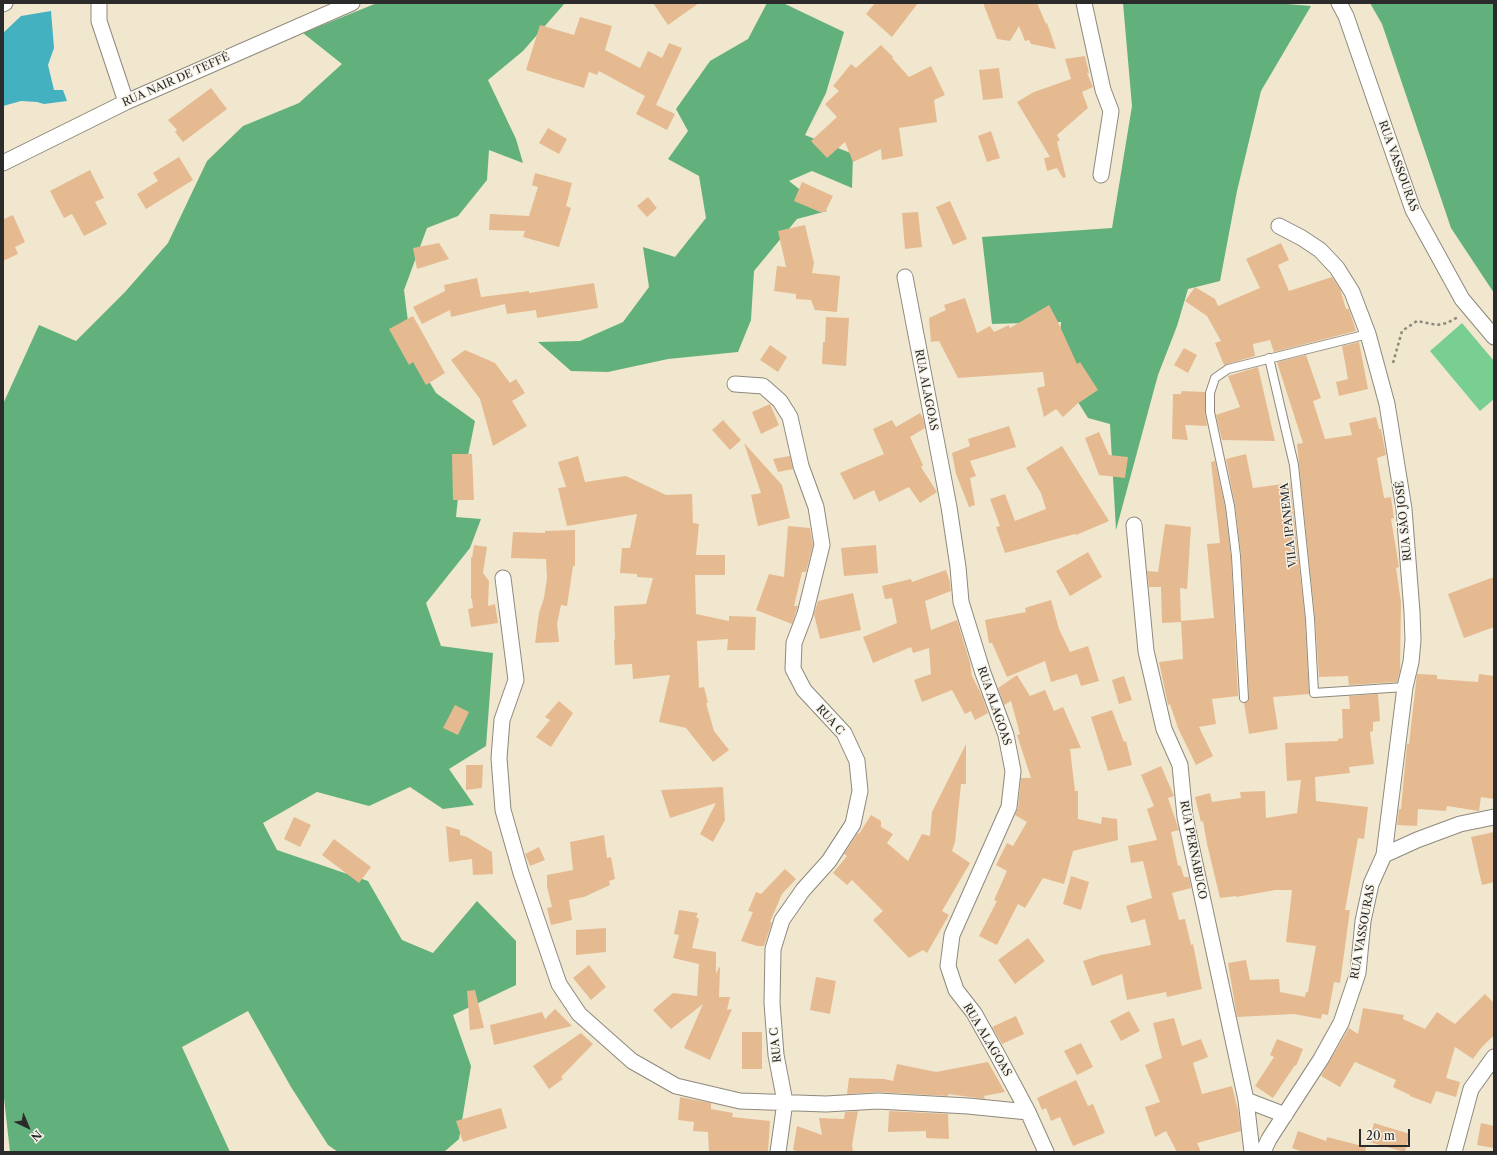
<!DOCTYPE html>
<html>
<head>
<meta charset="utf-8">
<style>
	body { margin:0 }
	#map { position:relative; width:1497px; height:1155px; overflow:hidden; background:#f0e7ce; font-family:"Libre Caslon Text",serif }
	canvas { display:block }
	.frame { position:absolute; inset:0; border:4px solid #2b2b2b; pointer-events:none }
	.north { position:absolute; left:8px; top:1107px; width:40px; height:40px; -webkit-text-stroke:3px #f7f3e8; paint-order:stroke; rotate:136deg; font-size:11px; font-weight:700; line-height:16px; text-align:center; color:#2b2b2b }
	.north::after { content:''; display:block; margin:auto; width:14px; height:18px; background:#2b2b2b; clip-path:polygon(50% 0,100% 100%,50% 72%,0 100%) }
	.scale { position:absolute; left:1359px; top:1129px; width:51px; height:18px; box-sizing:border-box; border:2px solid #2b2b2b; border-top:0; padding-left:5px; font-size:12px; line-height:14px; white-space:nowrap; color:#2b2b2b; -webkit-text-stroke:3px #f7f3e8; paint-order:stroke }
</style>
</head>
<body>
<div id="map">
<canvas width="1497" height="1155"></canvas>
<div class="frame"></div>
<div class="north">N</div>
<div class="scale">20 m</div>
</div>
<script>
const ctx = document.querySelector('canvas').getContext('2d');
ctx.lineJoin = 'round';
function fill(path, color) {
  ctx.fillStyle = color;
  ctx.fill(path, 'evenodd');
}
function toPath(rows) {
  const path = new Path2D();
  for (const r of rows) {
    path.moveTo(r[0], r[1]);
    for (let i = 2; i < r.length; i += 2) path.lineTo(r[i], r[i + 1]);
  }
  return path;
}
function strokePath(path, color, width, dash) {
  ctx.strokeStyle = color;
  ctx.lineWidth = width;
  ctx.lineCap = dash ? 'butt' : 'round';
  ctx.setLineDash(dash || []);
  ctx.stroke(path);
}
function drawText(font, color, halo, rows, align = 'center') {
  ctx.font = font + ' "Libre Caslon Text",serif';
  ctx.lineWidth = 3;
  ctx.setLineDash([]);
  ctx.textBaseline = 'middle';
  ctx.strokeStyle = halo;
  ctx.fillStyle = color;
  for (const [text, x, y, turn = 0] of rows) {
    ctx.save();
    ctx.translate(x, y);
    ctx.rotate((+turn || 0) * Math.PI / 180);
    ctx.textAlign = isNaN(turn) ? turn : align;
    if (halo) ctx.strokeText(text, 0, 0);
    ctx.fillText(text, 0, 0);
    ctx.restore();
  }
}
fill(toPath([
	[1462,323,1494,361,1494,399,1480,411,1430,351]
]), '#79ce92');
fill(toPath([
	[377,3,565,3,523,51,488,80,516,139,523,163,489,150,487,180,458,216,427,228,404,290,412,353,436,393,475,421,465,470,458,497,456,517,481,519,470,548,426,603,441,646,493,653,486,746,449,769,474,805,443,809,410,787,369,806,317,792,263,823,277,850,368,881,402,940,433,953,477,901,516,941,516,985,453,1015,471,1066,459,1139,444,1152,338,1152,328,1145,291,1087,248,1011,182,1047,230,1152,10,1152,3,1089,3,404,39,325,76,341,125,292,168,243,207,161,243,126,299,103,342,64,303,33],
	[767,3,783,3,844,32,826,93,805,135,853,154,852,188,812,171,789,181,827,211,797,219,754,271,751,320,738,352,668,359,608,372,571,371,538,342,580,341,623,322,649,287,643,247,675,257,706,218,699,176,668,159,688,131,676,109,710,61,748,39],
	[1123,3,1276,3,1311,6,1261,91,1237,191,1220,281,1188,289,1177,326,1158,375,1116,530,1110,424,1088,418,1058,370,1061,322,992,324,982,237,1112,228,1132,106],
	[1370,3,1494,3,1494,293,1451,228,1382,24]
]), '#62b17c');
fill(toPath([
	[51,11,54,48,48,65,54,90,63,90,67,101,44,104,37,102,21,101,3,106,3,33,21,16]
]), '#44b1c1');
fill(toPath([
	[653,3,699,3,668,25],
	[875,3,918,3,892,37,866,14],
	[983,3,1037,3,1046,24,1047,23,1056,49,1031,44,1029,40,1025,41,1019,26,1010,41,997,39],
	[580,17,612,26,605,50,640,68,648,51,662,58,669,43,682,48,656,105,675,114,667,130,636,114,645,96,599,71,597,75,589,72,584,88,526,70,540,25,574,35],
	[881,45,893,57,892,58,909,77,931,66,945,95,934,100,937,122,899,128,903,156,882,160,881,149,853,162,845,142,827,158,811,141,837,117,825,104,839,91,833,86,851,64,856,68],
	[1085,56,1089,73,1087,73,1093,87,1082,92,1088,108,1057,135,1060,140,1057,142,1066,177,1063,178,1057,168,1047,171,1044,158,1050,157,1017,102,1034,92,1071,79,1065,59],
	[999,68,1003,98,983,100,979,70],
	[211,88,227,109,183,142,175,132,177,130,168,120],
	[548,128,567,139,559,154,539,143],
	[991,131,1000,158,987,162,978,136],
	[179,157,193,180,146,209,137,194,158,181,153,173],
	[90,170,104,198,95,202,107,224,84,236,72,214,64,218,50,191],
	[535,173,572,183,566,206,571,208,559,247,523,237,525,231,489,230,490,214,529,216,538,187,532,185],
	[802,182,833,196,825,212,820,212,794,201],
	[648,197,657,208,647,217,637,206],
	[950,201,967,239,953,245,936,207],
	[918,212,922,247,905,249,902,213],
	[13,215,25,242,15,247,18,254,3,261,3,218,4,219],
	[805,225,814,263,812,273,840,276,837,312,815,310,811,300,796,299,796,294,774,291,777,266,786,267,778,231],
	[439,243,449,259,417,269,413,248],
	[1281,243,1289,260,1278,265,1289,291,1332,277,1340,289,1346,309,1349,309,1356,331,1274,352,1270,340,1253,344,1255,356,1224,365,1215,343,1221,341,1207,316,1185,301,1195,287,1215,299,1218,306,1260,288,1246,259],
	[477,278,481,297,529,291,529,293,594,283,598,308,537,318,536,310,507,314,505,304,451,317,450,310,422,324,413,307,445,291,444,285],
	[965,298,977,333,990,326,994,332,1009,325,1010,328,1049,305,1057,320,1077,364,1080,362,1098,390,1077,404,1063,417,1056,409,1044,417,1037,388,1045,386,1043,372,958,378,939,341,931,342,929,318,946,310,944,305],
	[413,316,445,373,426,385,413,362,409,365,389,329],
	[826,317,849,318,846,366,822,364,823,342,825,342],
	[1359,342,1368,389,1339,396,1336,382,1348,379,1342,346],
	[770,345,787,357,778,372,760,360],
	[1184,348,1197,355,1188,373,1174,365],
	[465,350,495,363,510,383,516,379,525,393,512,401,527,426,493,446,480,399,451,360],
	[1306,355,1321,398,1313,401,1325,439,1352,435,1349,423,1376,417,1379,429,1381,429,1386,455,1377,458,1384,498,1391,497,1394,518,1391,519,1399,567,1396,568,1401,602,1400,670,1397,682,1349,685,1348,676,1319,677,1315,618,1297,444,1303,443,1277,362],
	[1258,367,1275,441,1222,440,1216,415,1240,407,1228,376],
	[1182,391,1205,392,1205,412,1207,426,1185,425,1188,440,1172,439,1173,394,1180,394,1180,395],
	[770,404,779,425,761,434,752,412],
	[920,413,923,418,925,428,910,437,923,465,921,467,937,492,920,503,909,487,879,502,874,490,854,500,840,473,884,454,873,429,892,420,896,427],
	[723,420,741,440,730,450,712,430],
	[1009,426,1016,447,970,461,976,476,970,478,975,505,969,507,956,474,952,453,970,446,968,439],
	[1099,432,1109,455,1128,457,1125,478,1099,475,1085,438],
	[744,443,782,485,790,518,758,526,751,495,761,493],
	[1062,446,1109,521,1076,535,1075,534,1005,553,996,527,1000,526,990,499,1005,494,1015,521,1046,509,1041,493,1026,468],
	[452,454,472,454,474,500,453,500],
	[1246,454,1253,488,1290,483,1305,619,1309,694,1273,697,1278,729,1249,734,1244,703,1247,702,1249,698,1241,555,1235,505,1226,459],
	[578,456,585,482,626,476,666,495,692,494,693,523,699,524,696,555,725,555,725,575,695,575,696,614,729,621,729,616,756,617,755,650,727,650,728,639,697,641,699,688,704,687,708,703,706,703,714,731,729,750,713,762,686,728,659,722,670,675,633,679,632,664,615,665,614,640,615,640,614,606,646,604,653,578,637,577,637,574,620,573,622,548,630,548,637,514,567,526,558,488,566,487,558,462],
	[790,456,793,469,778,472,773,459],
	[1215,461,1225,507,1231,556,1238,696,1212,699,1216,724,1199,727,1213,756,1196,765,1178,728,1170,704,1168,705,1159,662,1183,659,1181,621,1214,618,1207,544,1220,543,1211,462],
	[1165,524,1191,527,1187,589,1180,588,1181,622,1162,623,1161,587,1149,587,1147,571,1158,572],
	[788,526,810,528,813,545,806,572,802,572,794,606,798,606,792,624,756,610,769,574,784,577],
	[575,530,575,566,573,566,567,606,561,605,557,624,559,642,535,643,539,613,544,598,547,578,546,559,511,558,513,532,545,533,545,531],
	[474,545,487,547,483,573,489,581,488,606,495,604,498,623,471,627,468,609,473,608,472,599,471,599,471,557,472,558],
	[876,545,878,573,844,576,841,548],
	[1088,552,1102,577,1070,596,1056,571],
	[946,570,950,582,951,591,925,601,931,630,957,620,970,663,972,676,982,696,988,713,975,720,971,711,965,714,952,690,922,702,914,680,931,674,929,648,913,653,911,647,873,663,863,637,897,623,892,598,885,599,882,586,911,579,912,582],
	[1494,577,1494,627,1464,638,1448,594],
	[853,593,861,630,820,639,814,614,818,601],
	[1051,600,1059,629,1070,652,1088,646,1099,681,1081,686,1077,674,1051,682,1045,661,1007,677,992,643,989,643,985,620,1026,612,1025,608],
	[1417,674,1437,675,1437,679,1478,682,1479,674,1494,676,1494,799,1481,797,1479,811,1447,806,1446,811,1418,809,1417,826,1397,825,1399,809,1401,809,1407,744,1409,744],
	[1017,675,1030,696,1045,690,1054,711,1063,707,1081,748,1070,749,1075,791,1078,791,1078,819,1101,824,1102,817,1117,819,1118,840,1073,851,1064,884,1043,878,1025,908,1018,904,997,945,979,936,997,901,994,900,1007,871,996,865,1007,843,1013,846,1027,822,1015,815,1018,808,1021,778,1031,778,1017,735,1020,734,1011,701,1004,705,998,688],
	[1124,676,1132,700,1119,704,1112,680],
	[1378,694,1380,721,1373,722,1373,731,1370,732,1374,764,1349,767,1350,773,1315,777,1316,801,1368,807,1364,839,1358,838,1345,910,1350,910,1340,983,1334,982,1328,1015,1322,1014,1321,1019,1294,1014,1237,1017,1228,963,1246,960,1250,980,1279,979,1280,992,1305,997,1306,992,1308,992,1316,946,1286,942,1292,890,1275,890,1236,897,1236,896,1220,898,1207,844,1203,821,1201,822,1195,797,1210,793,1212,802,1241,798,1240,792,1265,791,1266,818,1297,813,1301,780,1287,781,1285,743,1338,741,1338,739,1343,738,1342,709,1350,709,1349,696],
	[559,701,573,713,551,747,536,737,550,720,545,717],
	[455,705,469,712,458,735,443,728],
	[1112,710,1124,742,1126,741,1132,765,1108,771,1091,717],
	[966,744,966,784,961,784,955,842,952,851,970,863,942,911,949,915,927,953,923,950,909,958,873,920,883,911,852,880,847,885,833,873,847,856,844,854,858,833,859,834,871,815,881,821,881,827,893,834,887,843,908,861,922,834,930,836,932,812],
	[466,765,483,765,482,788,466,790],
	[1161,766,1174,796,1168,798,1179,830,1171,832,1178,866,1180,865,1184,877,1189,877,1191,888,1172,893,1179,920,1185,919,1191,945,1193,944,1202,989,1167,997,1166,992,1127,1000,1122,974,1092,986,1083,961,1101,955,1151,945,1145,919,1131,923,1126,906,1152,898,1143,861,1131,863,1128,846,1157,840,1147,809,1154,806,1141,775],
	[723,787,725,820,713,842,700,834,716,803,670,818,661,790],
	[294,817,311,825,300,847,284,839],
	[446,826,460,830,460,835,467,837,492,852,493,874,473,875,472,859,449,862],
	[1494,832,1494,882,1482,885,1471,837],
	[604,835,607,858,611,857,615,879,609,881,610,885,584,897,569,900,572,920,551,925,547,908,552,907,547,887,547,875,573,870,570,842],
	[334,839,371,867,359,883,322,855],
	[539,847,545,860,530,866,525,854],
	[785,869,796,879,782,894,770,922,772,922,764,946,757,946,741,941,753,912,748,911,756,892,761,894],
	[1071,876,1089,882,1081,910,1063,904],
	[679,910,698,913,696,917,699,919,692,948,716,952,716,974,719,967,720,968,719,997,730,997,727,1010,732,1009,710,1060,684,1048,703,1004,671,1029,653,1010,673,993,697,996,699,964,673,958,679,935,674,934],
	[606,928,606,952,576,955,576,930],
	[1028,938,1045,961,1015,984,998,960],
	[589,965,606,987,591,1000,573,978],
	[816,977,836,981,830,1014,810,1010],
	[475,990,484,1028,470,1030,467,991],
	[1485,994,1494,1003,1494,1035,1481,1048,1473,1059,1455,1047,1446,1078,1460,1082,1456,1097,1436,1091,1431,1104,1410,1096,1410,1095,1393,1087,1396,1080,1355,1062,1340,1087,1321,1076,1349,1028,1358,1034,1363,1008,1404,1015,1403,1019,1425,1029,1437,1012,1455,1024],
	[555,1009,572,1026,494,1045,490,1025,542,1012,545,1019],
	[1129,1011,1140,1031,1121,1041,1110,1021],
	[1016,1016,1024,1034,1002,1044,992,1027],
	[1174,1018,1182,1046,1201,1039,1208,1057,1193,1063,1202,1094,1232,1086,1238,1110,1241,1131,1197,1143,1201,1152,1177,1152,1166,1131,1155,1137,1145,1107,1160,1102,1145,1065,1162,1058,1153,1023],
	[742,1032,762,1032,762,1069,742,1069],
	[581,1033,593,1044,561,1077,563,1079,549,1089,533,1066],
	[1277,1039,1303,1049,1296,1066,1295,1065,1273,1098,1255,1086,1274,1057,1270,1055],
	[1081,1043,1093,1067,1077,1075,1064,1051],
	[988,1062,1005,1092,984,1096,985,1099,948,1094,948,1096,878,1092,847,1094,849,1078,884,1079,893,1081,897,1064,936,1072],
	[1076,1080,1088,1106,1093,1104,1105,1133,1073,1146,1060,1117,1051,1121,1046,1108,1042,1110,1037,1098],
	[680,1097,711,1103,711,1109,733,1113,732,1117,770,1121,768,1152,709,1152,708,1132,693,1131,694,1122,678,1120],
	[501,1108,507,1128,463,1142,456,1121],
	[858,1111,852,1145,853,1152,801,1152,793,1150,797,1126,822,1135,819,1118,844,1119,845,1112],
	[889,1111,948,1114,949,1139,926,1138,926,1131,888,1132],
	[1374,1123,1410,1134,1405,1152,1369,1142],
	[1481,1123,1494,1126,1494,1148,1477,1145],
	[1298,1131,1326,1141,1327,1137,1366,1147,1365,1152,1303,1152,1292,1148]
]), '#e6ba90');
const service = toPath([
	[1269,358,1294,465,1310,619,1314,693,1405,687],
	[1244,698,1236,556,1230,506,1210,412,1210,393,1215,378,1228,369,1368,334]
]);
const minor = toPath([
	[99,3,99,21,126,102],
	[1084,3,1103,90,1111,111,1101,175],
	[1339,3,1346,16,1413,210,1462,299,1494,337],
	[3,4,5,3],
	[3,163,126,102,352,3],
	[1279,226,1302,238,1320,250,1337,268,1352,292,1368,334,1387,404,1404,509,1412,612,1413,640,1411,662,1405,687,1384,855],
	[905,277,949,507,958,567,961,602,983,673,1006,735,1013,771,1009,807,952,935,948,966,956,990,974,1013,997,1054,1028,1112,1046,1152],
	[735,384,763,386,780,401,790,417,801,466,816,507,822,545,805,614,794,643,793,669,804,690,844,733,857,761,860,791,853,824,829,861,803,890,782,920,773,949,772,1003,776,1055,785,1102,778,1152],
	[1134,525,1146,651,1164,729,1180,765,1185,817,1246,1100,1252,1152],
	[503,578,516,680,502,720,499,758,503,810,521,873,559,984,579,1014,632,1061,676,1086,740,1101,826,1104,878,1101,968,1106,1028,1112],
	[1246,1100,1285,1115],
	[1263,1152,1269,1139,1321,1059,1341,1023,1358,973,1363,921,1371,884,1384,855,1417,840,1460,824,1494,817],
	[1454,1152,1471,1089,1494,1057]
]);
strokePath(service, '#8e897c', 10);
strokePath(minor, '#8e897c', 17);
strokePath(toPath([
	[1393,363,1402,331,1417,321,1437,325,1447,323,1458,317]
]), '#8e897c', 2.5, [3, 3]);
strokePath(service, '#fff', 8);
strokePath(minor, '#fff', 15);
drawText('11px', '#2b2b2b', '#f7f3e8', [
	["RUA NAIR DE TEFFÉ",176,80,-24],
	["RUA VASSOURAS",1398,166,70],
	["RUA ALAGOAS",926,390,79],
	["RUA SÃO JOSÉ",1404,521,-96],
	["VILA IPANEMA",1289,525,-96],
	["RUA ALAGOAS",994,706,71],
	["RUA C",830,720,48],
	["RUA PERNABUCO",1193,850,79],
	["RUA VASSOURAS",1363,932,-80],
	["RUA ALAGOAS",987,1040,59],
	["RUA C",776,1045,-96]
]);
</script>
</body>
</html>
